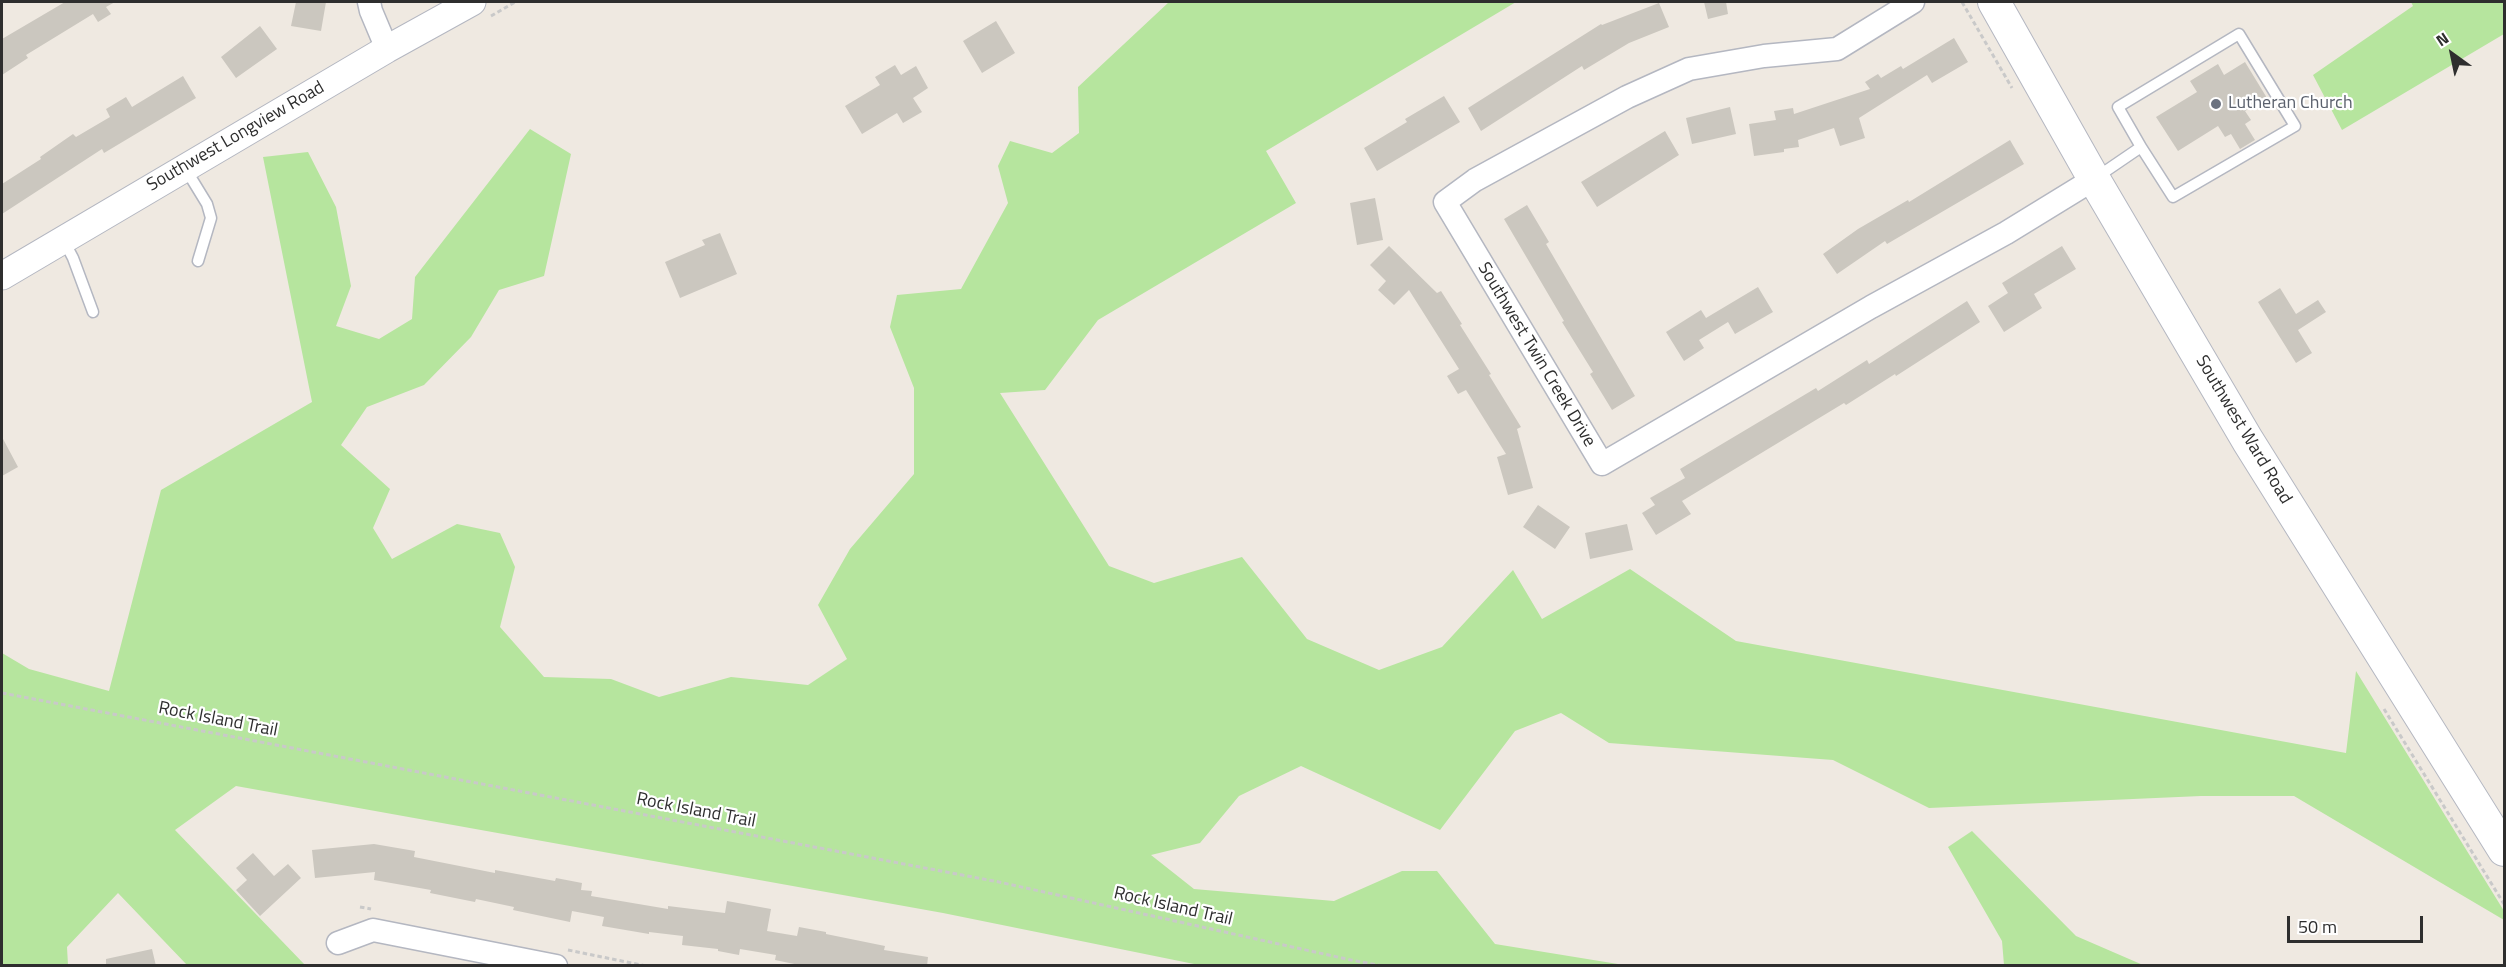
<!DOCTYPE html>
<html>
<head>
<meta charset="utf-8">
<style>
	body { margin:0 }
	#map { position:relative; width:2506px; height:967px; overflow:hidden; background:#efe9e1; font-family:"Titillium Web",sans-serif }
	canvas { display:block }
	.frame { position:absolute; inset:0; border:3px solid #2e2e2e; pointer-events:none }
	.north { position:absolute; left:2422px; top:24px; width:60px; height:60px; -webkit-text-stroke:4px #fff; paint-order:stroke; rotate:327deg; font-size:16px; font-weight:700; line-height:24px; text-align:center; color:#2e2e2e }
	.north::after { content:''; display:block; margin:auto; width:21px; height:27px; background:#2e2e2e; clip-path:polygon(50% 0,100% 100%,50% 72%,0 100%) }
	.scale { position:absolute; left:2287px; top:916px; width:136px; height:27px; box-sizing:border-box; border:3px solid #2e2e2e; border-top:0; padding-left:8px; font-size:18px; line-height:21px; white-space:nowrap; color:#2e2e2e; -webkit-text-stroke:4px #fff; paint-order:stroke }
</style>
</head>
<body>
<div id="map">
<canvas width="2506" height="967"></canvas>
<div class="frame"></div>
<div class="north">N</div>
<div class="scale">50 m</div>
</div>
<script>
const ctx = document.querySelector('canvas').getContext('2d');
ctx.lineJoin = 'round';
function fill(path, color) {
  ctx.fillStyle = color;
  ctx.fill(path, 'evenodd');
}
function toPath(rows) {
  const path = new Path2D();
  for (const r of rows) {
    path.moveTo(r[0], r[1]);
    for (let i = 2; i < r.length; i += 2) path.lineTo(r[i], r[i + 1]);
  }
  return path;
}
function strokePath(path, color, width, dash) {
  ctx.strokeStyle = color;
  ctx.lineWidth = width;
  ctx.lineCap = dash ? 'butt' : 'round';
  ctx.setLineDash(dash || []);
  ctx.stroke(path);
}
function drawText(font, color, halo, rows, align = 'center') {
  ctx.font = font + ' "Titillium Web",sans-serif';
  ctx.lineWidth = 4.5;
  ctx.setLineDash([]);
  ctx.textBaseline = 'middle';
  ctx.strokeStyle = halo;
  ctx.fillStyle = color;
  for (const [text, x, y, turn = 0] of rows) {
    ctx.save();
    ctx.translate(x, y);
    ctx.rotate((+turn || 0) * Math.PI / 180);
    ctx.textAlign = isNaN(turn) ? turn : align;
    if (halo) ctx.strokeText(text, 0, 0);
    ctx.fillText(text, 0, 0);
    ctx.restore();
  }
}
fill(toPath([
	[1169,2,1516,2,1266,151,1296,203,1098,320,1045,390,1000,393,1109,566,1154,583,1242,557,1307,639,1379,670,1442,647,1513,570,1542,619,1630,569,1736,641,2346,753,2356,671,2504,911,2504,920,2294,796,2201,796,1929,808,1833,760,1609,743,1561,713,1515,731,1440,830,1301,766,1239,796,1200,843,1151,855,1194,889,1334,901,1402,871,1437,871,1495,944,1624,965,1199,965,943,913,236,786,175,830,305,965,187,965,118,893,67,947,68,965,2,965,2,653,29,669,109,691,161,490,312,402,263,157,308,152,336,207,351,286,336,326,379,339,412,319,415,277,530,129,571,154,544,276,499,290,471,337,424,385,367,407,341,445,390,489,373,528,392,559,457,524,500,533,515,567,500,627,544,677,611,679,659,697,731,677,808,685,847,659,818,605,850,549,914,474,914,388,890,327,897,295,961,289,1008,203,998,166,1010,141,1052,153,1079,133,1078,87],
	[2411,2,2504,2,2504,34,2342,130,2313,75,2413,6],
	[1972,831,2076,936,2143,965,2004,965,2002,941,1948,847]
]), '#b6e59e');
fill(toPath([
	[65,2,115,2,106,7,111,14,98,22,93,14,26,55,28,58,2,75,2,39],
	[296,2,326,2,321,31,291,26],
	[1704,2,1726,2,1728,14,1708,19],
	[1659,3,1669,27,1629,43,1584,70,1582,66,1481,131,1468,108,1601,24,1602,25],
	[996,21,1015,53,982,73,963,41],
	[260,26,277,49,236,78,221,57],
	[1954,38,1968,62,1932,83,1927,75,1859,118,1865,138,1840,146,1834,128,1798,140,1799,147,1784,149,1784,152,1754,156,1749,124,1776,120,1774,111,1793,108,1794,114,1870,89,1865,82,1878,74,1881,78,1901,66,1903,69],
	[2245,62,2267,98,2245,111,2251,120,2245,124,2255,140,2240,149,2231,134,2225,137,2218,126,2178,151,2156,117,2197,92,2190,81,2218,64,2224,75],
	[895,65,901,75,916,66,928,88,913,98,922,112,903,123,897,113,862,134,845,106,880,85,875,77],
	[183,76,196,98,104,153,102,149,2,214,2,184,41,159,40,157,73,134,76,137,110,117,106,109,126,97,132,107],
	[1444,96,1460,122,1377,171,1364,148,1407,122,1405,119],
	[1730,107,1736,134,1692,144,1686,118],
	[1665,131,1679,155,1597,207,1581,182],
	[2010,140,2024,164,1887,244,1885,241,1837,274,1823,254,1858,229,1908,200,1909,202],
	[1375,198,1383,240,1357,245,1350,203],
	[1527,205,1549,242,1546,244,1635,396,1612,410,1590,374,1593,372,1562,322,1564,321,1504,219],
	[720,233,737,274,680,298,665,262,705,245,702,240],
	[1389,246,1437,293,1441,291,1462,324,1460,325,1491,374,1489,375,1521,427,1517,429,1533,488,1508,495,1497,457,1506,454,1466,390,1458,394,1447,376,1459,369,1409,290,1394,305,1378,290,1386,281,1370,265],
	[2062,246,2076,269,2034,294,2042,308,2004,332,1988,306,2008,293,2002,283],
	[1758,287,1773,312,1735,334,1728,322,1699,340,1704,348,1684,361,1666,332,1701,310,1706,318],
	[2280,288,2296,314,2318,300,2326,312,2298,330,2312,353,2296,363,2258,302],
	[1967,301,1980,322,1896,376,1895,374,1846,405,1844,403,1682,501,1691,514,1656,535,1642,513,1655,505,1650,498,1685,478,1680,469,1816,388,1818,391,1867,360,1869,364],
	[2,437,18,467,2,476],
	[1538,505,1570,527,1555,549,1523,527],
	[1627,524,1633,550,1590,559,1585,533],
	[374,844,415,851,414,857,495,873,495,870,555,881,556,878,582,883,581,890,592,891,591,896,668,909,668,906,725,913,727,901,771,909,767,931,797,936,799,927,826,932,826,934,885,946,884,950,928,957,927,966,804,966,775,960,776,955,740,949,739,955,718,951,718,949,682,945,683,936,649,932,649,934,602,926,604,917,572,911,570,922,513,910,514,907,476,899,475,902,430,893,431,890,374,880,375,872,315,878,312,850],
	[253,853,274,876,288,864,301,878,260,916,236,890,247,880,236,868],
	[152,949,156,966,106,966,106,959]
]), '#cbc7bf');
const service = toPath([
	[185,168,207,204,211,218,198,261],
	[2097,177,2141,147,2118,107,2239,34,2295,126,2173,197,2141,147],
	[63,239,73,258,93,312]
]);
const minor = toPath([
	[369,2,371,11,387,49],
	[1913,2,1837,49,1764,56,1689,69,1627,97,1475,180,1445,202,1602,464,1871,307,2006,233,2094,179],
	[338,943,373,930,556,966]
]);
const tertiary = toPath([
	[2,276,387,49,472,2]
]);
const secondary = toPath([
	[1994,2,2094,179,2248,441,2504,850]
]);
strokePath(service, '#b4b7c1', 13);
strokePath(minor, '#b4b7c1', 25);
strokePath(tertiary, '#b4b7c1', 29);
strokePath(secondary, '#b4b7c1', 34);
strokePath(toPath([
	[1962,2,2012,88],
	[491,16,515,2],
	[2,693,999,882,1351,960,1383,966],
	[2384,709,2504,904],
	[360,907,371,909],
	[568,950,646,966]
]), '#c9c9c9', 3, [4.5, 3]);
strokePath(service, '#fff', 10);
strokePath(minor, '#fff', 22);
strokePath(tertiary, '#fff', 27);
strokePath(secondary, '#fff', 32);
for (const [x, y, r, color] of [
	[2216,104,6,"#6b7280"]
]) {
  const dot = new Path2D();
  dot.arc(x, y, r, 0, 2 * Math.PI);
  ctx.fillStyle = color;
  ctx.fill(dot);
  strokePath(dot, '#fff', 2);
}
drawText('18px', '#5b616d', '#fff', [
	["Lutheran Church",2228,104]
], 'left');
drawText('18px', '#2e2e2e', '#fff', [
	["Southwest Longview Road",236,137,-30],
	["Southwest Twin Creek Drive",1536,355,59],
	["Southwest Ward Road",2243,430,59],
	["Rock Island Trail",218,720,11],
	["Rock Island Trail",696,811,11],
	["Rock Island Trail",1173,907,13]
]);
</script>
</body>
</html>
